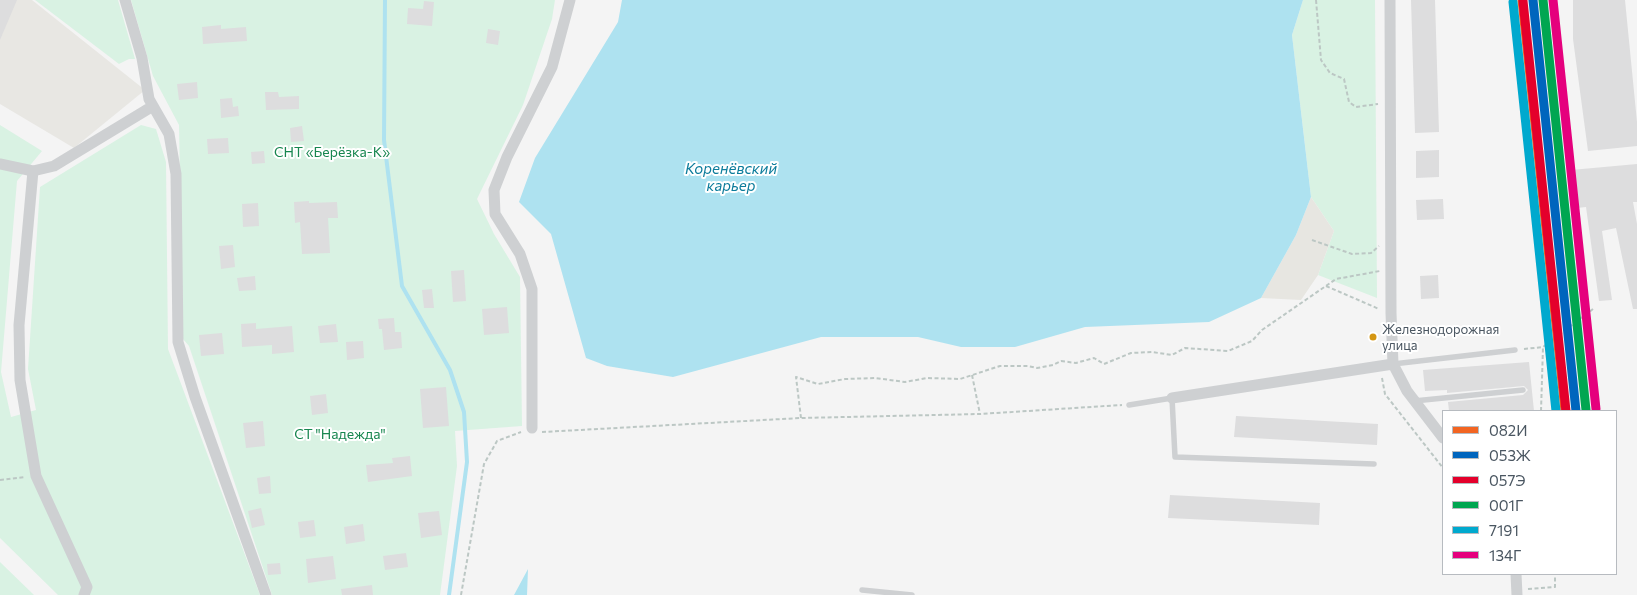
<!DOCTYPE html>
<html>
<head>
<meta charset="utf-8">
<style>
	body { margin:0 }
	#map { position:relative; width:1637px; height:595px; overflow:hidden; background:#f4f4f4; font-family:Commissioner,sans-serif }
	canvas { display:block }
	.legend { position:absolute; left:1442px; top:410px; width:175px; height:165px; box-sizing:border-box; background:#fff; border:1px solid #b7bbc0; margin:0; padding:6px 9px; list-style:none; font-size:15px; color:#4a5661 }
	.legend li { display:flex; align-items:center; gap:10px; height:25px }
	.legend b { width:25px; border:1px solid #b7bbc0 }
</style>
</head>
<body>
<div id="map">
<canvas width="1637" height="595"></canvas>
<ul class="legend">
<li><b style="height:6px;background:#f26522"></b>082И</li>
<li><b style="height:6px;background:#0065bd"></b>053Ж</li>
<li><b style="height:6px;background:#e4002b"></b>057Э</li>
<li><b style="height:6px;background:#00a651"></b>001Г</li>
<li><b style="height:6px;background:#00a9ce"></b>7191</li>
<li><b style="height:6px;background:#e5007d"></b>134Г</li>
</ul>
</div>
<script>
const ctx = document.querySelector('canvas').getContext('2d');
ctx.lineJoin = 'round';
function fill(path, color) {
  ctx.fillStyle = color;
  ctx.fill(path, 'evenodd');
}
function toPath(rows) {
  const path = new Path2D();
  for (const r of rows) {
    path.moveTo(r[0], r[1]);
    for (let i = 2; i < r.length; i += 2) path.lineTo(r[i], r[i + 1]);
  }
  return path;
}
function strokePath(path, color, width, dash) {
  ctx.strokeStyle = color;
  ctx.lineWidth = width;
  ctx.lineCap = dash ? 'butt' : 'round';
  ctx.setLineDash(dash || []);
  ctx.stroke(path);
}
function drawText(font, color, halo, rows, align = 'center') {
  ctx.font = font + ' Commissioner,sans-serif';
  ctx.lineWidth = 4;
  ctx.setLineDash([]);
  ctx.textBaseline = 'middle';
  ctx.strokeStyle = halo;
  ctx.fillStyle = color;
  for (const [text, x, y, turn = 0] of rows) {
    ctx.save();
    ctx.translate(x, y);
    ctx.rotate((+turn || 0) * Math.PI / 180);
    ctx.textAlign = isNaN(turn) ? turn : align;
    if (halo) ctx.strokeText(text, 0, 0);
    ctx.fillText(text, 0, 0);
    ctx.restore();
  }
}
fill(toPath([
	[0,0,32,0,145,90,74,148,0,104]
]), '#e8e7e3');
fill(toPath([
	[35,0,118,0,135,59,129,59,119,64],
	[131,0,555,0,552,19,523,105,477,199,494,234,520,277,522,426,455,431,457,466,440,595,272,595,189,346,183,339,179,125,153,76],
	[1303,0,1375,0,1377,298,1318,275,1334,231,1311,197,1292,35],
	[0,125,42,151,17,181,1,372,11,417,36,410,28,369,40,187,141,125,156,129,166,162,168,349,260,595,58,595,0,538],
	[0,562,34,595,0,595]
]), '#d9f2e3');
fill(toPath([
	[1311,197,1334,231,1318,275,1301,300,1261,298,1296,235]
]), '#e7e6e1');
fill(toPath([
	[622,0,1303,0,1292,35,1311,197,1296,235,1261,298,1209,322,1085,327,1015,347,961,347,918,337,821,337,673,377,607,366,586,358,551,234,519,202,535,158,618,22],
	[528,569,527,595,514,595]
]), '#aee2f0');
strokePath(toPath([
	[385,0,384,140,402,286,450,370,464,412,467,462,449,595]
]), '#aee2f0', 4);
fill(toPath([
	[0,0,17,0,0,40],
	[1411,0,1435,0,1439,132,1415,133],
	[1573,0,1625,0,1637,122,1637,146,1588,151,1573,39],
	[424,1,434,2,432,26,407,24,408,8,423,9],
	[221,25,221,29,246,27,247,41,203,44,202,27],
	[488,29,500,31,498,45,486,43],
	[197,82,198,98,179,100,177,84],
	[265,92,278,92,279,97,299,96,299,109,266,110],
	[232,98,233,107,238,106,239,116,221,118,220,99],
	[302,126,304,141,291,142,290,128],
	[228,138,229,153,208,154,207,139],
	[1439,150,1439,177,1416,178,1416,151],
	[264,151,265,163,252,164,251,152],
	[1637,164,1637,202,1633,202,1637,224,1637,309,1633,309,1616,228,1602,231,1612,300,1599,301,1586,207,1577,208,1571,170],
	[1443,199,1444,219,1417,220,1416,200],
	[309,201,309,203,337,202,338,218,328,218,330,253,302,254,300,222,295,223,294,202],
	[258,203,259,226,243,227,242,204],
	[233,245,235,267,221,269,219,246],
	[464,270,466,301,453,302,451,271],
	[1438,275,1439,298,1421,299,1420,276],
	[255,276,256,290,239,291,237,278],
	[432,289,434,308,424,308,422,290],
	[507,307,509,333,484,335,482,309],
	[394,318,395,332,401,332,402,348,384,350,382,329,379,329,378,319],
	[256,323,256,329,292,326,294,352,272,354,272,345,242,347,241,324],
	[336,324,338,342,320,343,318,326],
	[222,333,224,354,201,356,199,335],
	[363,341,364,358,347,360,346,342],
	[1529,362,1534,411,1449,411,1448,402,1523,395,1528,390,1524,386,1447,393,1447,390,1425,391,1423,370],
	[446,387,449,426,423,428,420,389],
	[326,394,328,413,312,415,310,396],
	[1236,416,1378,424,1377,445,1234,437],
	[263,421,265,446,246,448,243,423],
	[410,456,412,476,368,482,366,465,393,463,392,458],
	[270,476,271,493,259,494,257,478],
	[1170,495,1320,503,1319,525,1168,518],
	[261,508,265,525,252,528,248,511],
	[439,511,442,535,421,538,418,513],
	[314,520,316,536,300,538,298,522],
	[363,524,365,541,346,544,344,527],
	[406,553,408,567,385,570,383,556],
	[333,556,336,579,308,583,306,559],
	[280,563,281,574,268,575,267,564],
	[372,585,373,595,342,595,341,589]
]), '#ddddde');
strokePath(toPath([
	[1316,0,1321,60,1330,73,1344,79,1349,102,1356,107,1378,104],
	[1312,240,1352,254,1371,253,1379,246],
	[1326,286,1379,309],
	[1524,349,1543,347,1593,309],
	[972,375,980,414],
	[1382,378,1385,394,1443,468],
	[1541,411,1543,347],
	[801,418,796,377,818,384,845,379,875,378,905,382,927,378,960,379,1000,366,1028,366,1037,368,1053,365,1061,361,1076,363,1094,358,1104,364,1131,353,1152,352,1172,355,1185,348,1228,351,1252,341,1262,330,1336,279,1380,271],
	[542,432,801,418,980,414,1122,405],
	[0,480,25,477],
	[1528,589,1555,587,1555,574],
	[461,595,484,464,497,441,521,432]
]), '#bcc7c4', 2, [4, 2.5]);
strokePath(toPath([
	[1393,364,1515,350],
	[1414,401,1523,390],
	[1129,405,1172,398,1175,457,1374,464],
	[862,590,912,595]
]), '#ced0d2', 5.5);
strokePath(toPath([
	[125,0,142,58,149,99,169,134,176,174,178,342,195,397,266,595],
	[1390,0,1391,313,1393,364,1407,391,1443,438],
	[0,164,33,171,54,166,153,106],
	[33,171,19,325,20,380,36,476,87,587,84,595],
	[1172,398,1393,364],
	[532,428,532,289,520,254,495,214,494,190,507,157,552,67,570,0],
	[1516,574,1517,595]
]), '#ced0d2', 11);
strokePath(toPath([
	[1522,0,1565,411]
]), '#f26522', 9);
strokePath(toPath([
	[1533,0,1576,411]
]), '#0065bd', 9);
strokePath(toPath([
	[1523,1,1566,411]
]), '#e4002b', 9);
strokePath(toPath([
	[1543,0,1586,410]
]), '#00a651', 9);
strokePath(toPath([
	[1513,2,1556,411]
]), '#00a9ce', 9);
strokePath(toPath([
	[1553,0,1596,409]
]), '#e5007d', 9);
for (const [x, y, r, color] of [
	[1373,337,4.5,"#d49613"]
]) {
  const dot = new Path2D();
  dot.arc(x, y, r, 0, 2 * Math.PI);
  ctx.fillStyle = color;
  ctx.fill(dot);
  strokePath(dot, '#fff', 2);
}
drawText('13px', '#4a5661', '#fff', [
	["Железнодорожная",1382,330],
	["улица",1382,346]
], 'left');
drawText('14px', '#17864f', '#fff', [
	["СНТ «Берёзка-К»",332,152],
	["СТ \"Надежда\"",340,434]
]);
drawText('italic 15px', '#0c7c9b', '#fff', [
	["Коренёвский",731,169],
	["карьер",731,186]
]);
</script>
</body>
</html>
